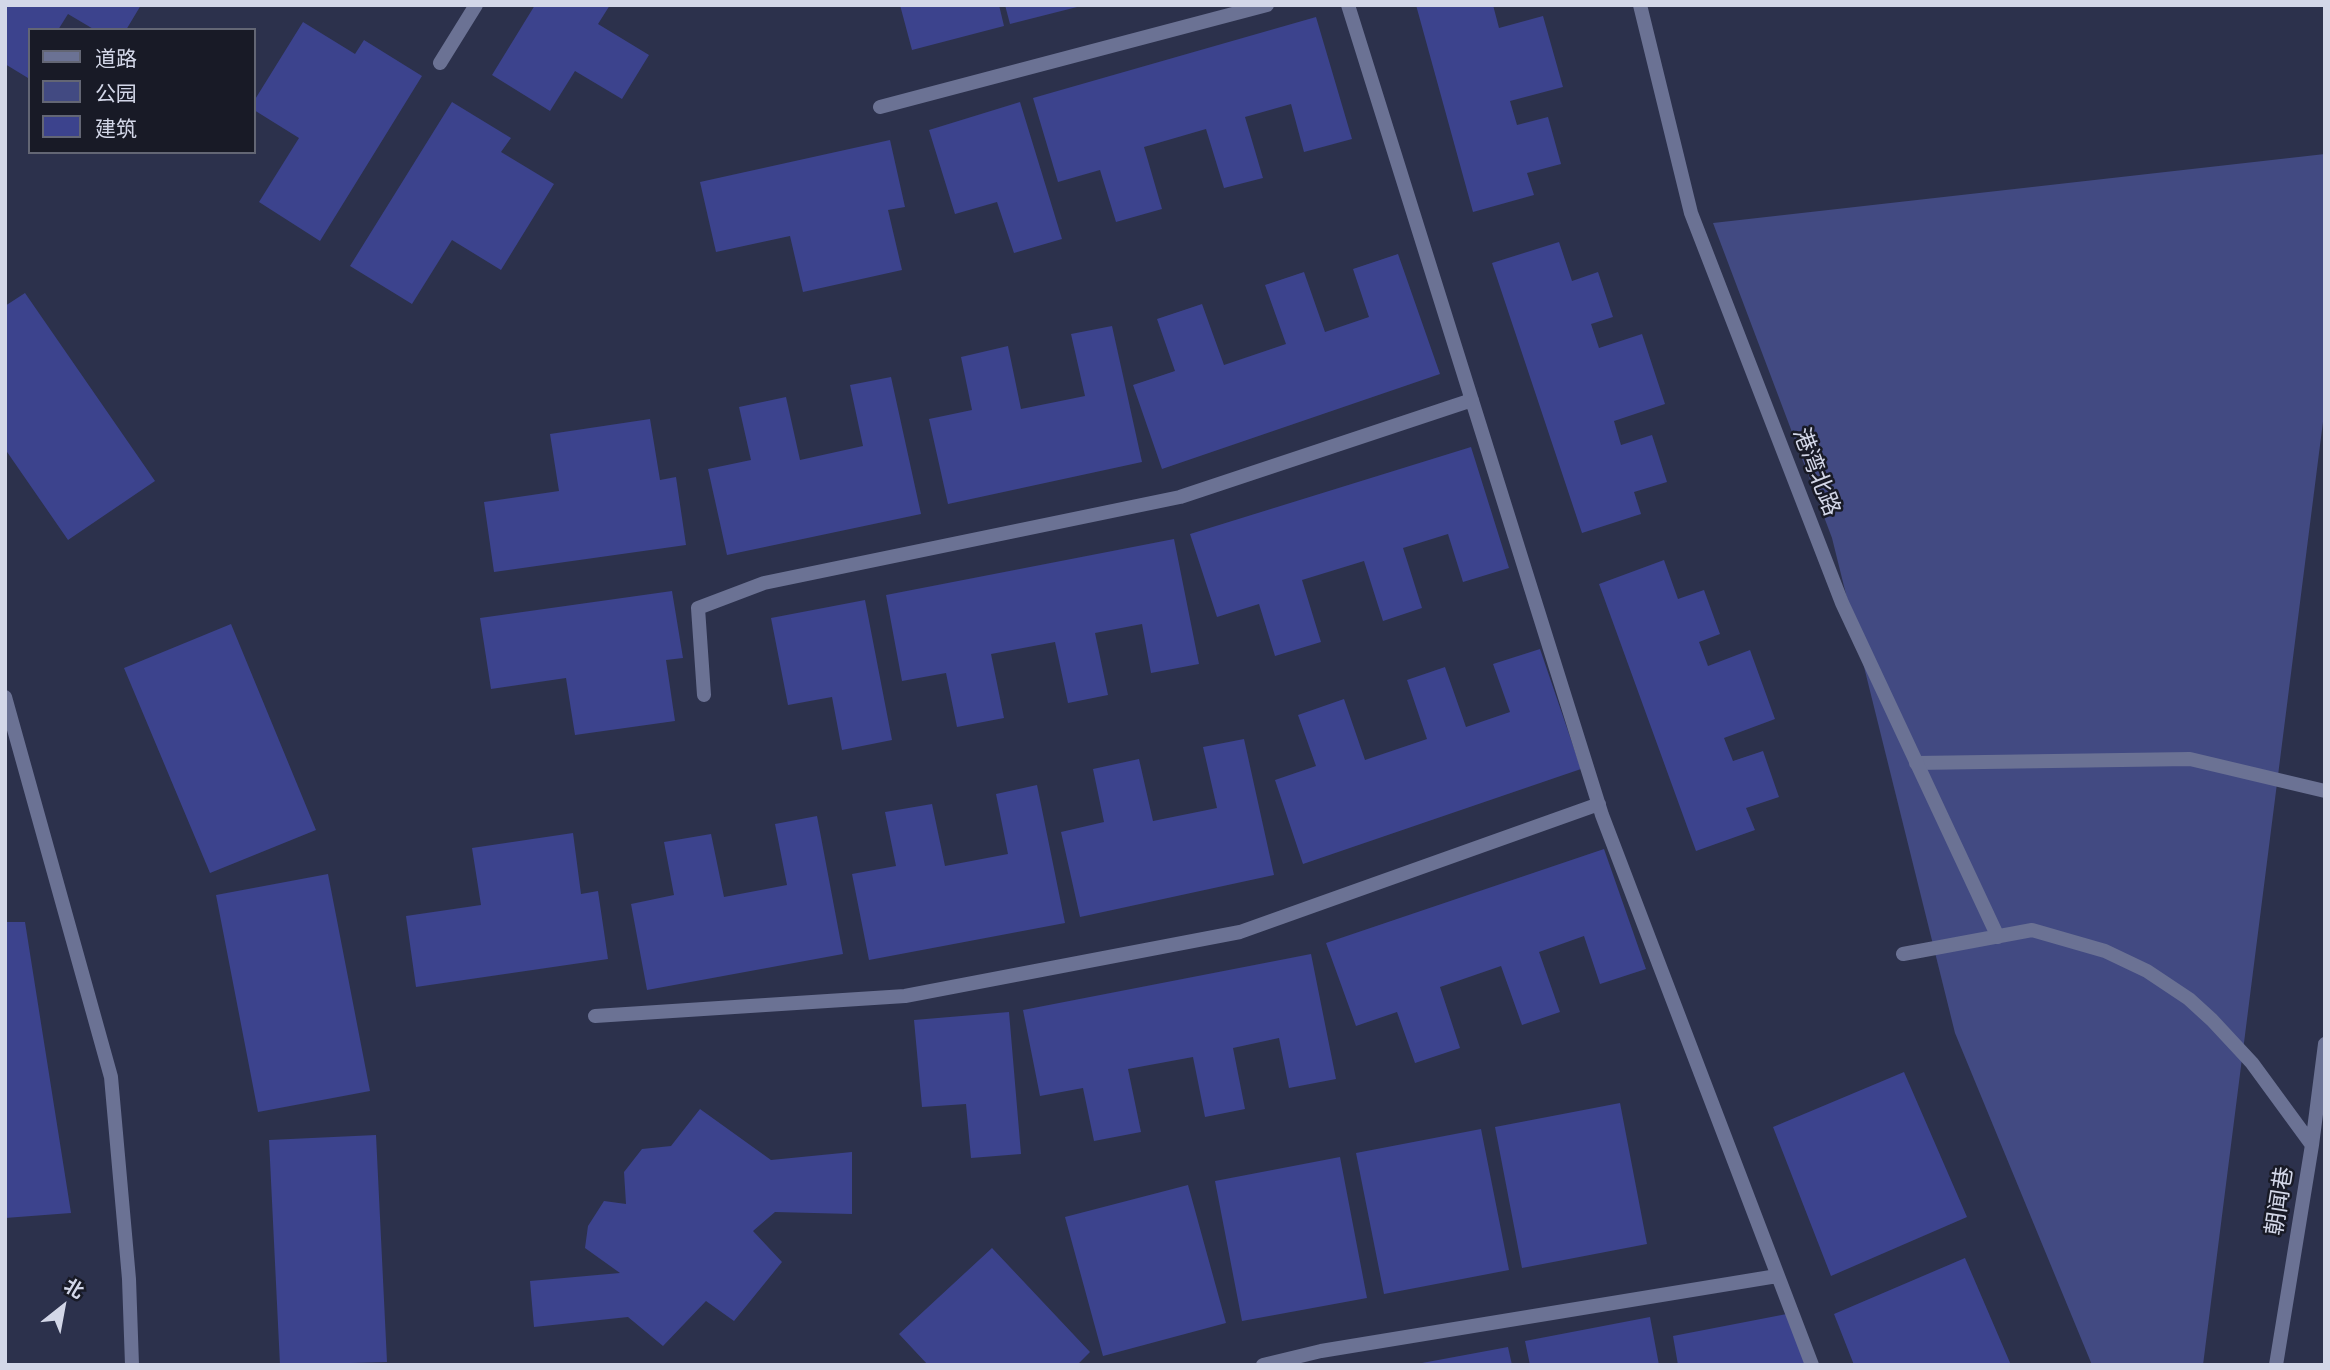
<!DOCTYPE html>
<html>
<head>
<meta charset="utf-8">
<style>
	body { margin:0 }
	#map { position:relative; width:2330px; height:1370px; overflow:hidden; background:#2c314c; font-family:Cabin,"Noto Sans SC",sans-serif }
	canvas { display:block }
	.frame { position:absolute; inset:0; border:7px solid #d3d7e8; pointer-events:none }
	.legend { position:absolute; left:28px; top:28px; width:228px; height:126px; box-sizing:border-box; background:#181a26; border:2px solid #636674; margin:0; padding:9px 12px; list-style:none; font-size:21px; color:#d3d7e8 }
	.legend li { display:flex; align-items:center; gap:14px; height:35px }
	.legend b { width:35px; border:2px solid #636674 }
	.north { position:absolute; left:28px; top:1272px; width:70px; height:70px; -webkit-text-stroke:5px #181a26; paint-order:stroke; rotate:31deg; font-size:19px; font-weight:700; line-height:28px; text-align:center; color:#d3d7e8 }
	.north::after { content:''; display:block; margin:auto; width:24px; height:32px; background:#d3d7e8; clip-path:polygon(50% 0,100% 100%,50% 72%,0 100%) }
</style>
</head>
<body>
<div id="map">
<canvas width="2330" height="1370"></canvas>
<div class="frame"></div>
<ul class="legend">
<li><b style="height:9px;background:#6b7294"></b>道路</li>
<li><b style="height:19px;background:#424a82"></b>公园</li>
<li><b style="height:19px;background:#3c438d"></b>建筑</li>
</ul>
<div class="north">北</div>
</div>
<script>
const ctx = document.querySelector('canvas').getContext('2d');
ctx.lineJoin = 'round';
function fill(path, color) {
  ctx.fillStyle = color;
  ctx.fill(path, 'evenodd');
}
function toPath(rows) {
  const path = new Path2D();
  for (const r of rows) {
    path.moveTo(r[0], r[1]);
    for (let i = 2; i < r.length; i += 2) path.lineTo(r[i], r[i + 1]);
  }
  return path;
}
function strokePath(path, color, width, dash) {
  ctx.strokeStyle = color;
  ctx.lineWidth = width;
  ctx.lineCap = dash ? 'butt' : 'round';
  ctx.setLineDash(dash || []);
  ctx.stroke(path);
}
function drawText(font, color, halo, rows, align = 'center') {
  ctx.font = font + ' Cabin,"Noto Sans SC",sans-serif';
  ctx.lineWidth = 5;
  ctx.setLineDash([]);
  ctx.textBaseline = 'middle';
  ctx.strokeStyle = halo;
  ctx.fillStyle = color;
  for (const [text, x, y, turn = 0] of rows) {
    ctx.save();
    ctx.translate(x, y);
    ctx.rotate((+turn || 0) * Math.PI / 180);
    ctx.textAlign = isNaN(turn) ? turn : align;
    if (halo) ctx.strokeText(text, 0, 0);
    ctx.fillText(text, 0, 0);
    ctx.restore();
  }
}
fill(toPath([
	[2325,154,2325,406,2203,1365,2092,1365,1955,1033,1832,538,1713,223]
]), '#424a82');
fill(toPath([
	[5,5,141,5,126,30,95,30,68,14,58,30,30,30,28,78,5,64],
	[535,5,610,5,598,24,649,55,622,99,575,71,550,111,492,75],
	[900,5,999,5,1004,26,912,50],
	[1005,5,1081,5,1081,6,1010,24],
	[1416,5,1493,5,1499,28,1543,16,1563,87,1510,101,1517,125,1548,117,1561,164,1527,173,1534,195,1473,212],
	[1316,17,1352,139,1304,152,1291,104,1245,117,1263,178,1224,188,1206,129,1144,147,1162,209,1116,222,1100,170,1058,182,1033,98],
	[303,22,355,54,364,40,422,76,320,241,259,202,299,138,254,110,254,101],
	[452,102,511,138,501,152,554,184,501,270,452,240,412,304,350,266],
	[1020,102,1062,239,1014,253,997,202,955,214,929,130],
	[890,140,905,207,888,210,902,270,803,292,790,236,716,252,700,182],
	[1559,242,1572,281,1598,272,1613,317,1591,324,1599,348,1642,334,1665,404,1614,421,1621,445,1652,435,1667,482,1634,492,1641,514,1582,533,1492,263],
	[1398,254,1440,374,1162,469,1133,385,1175,371,1157,319,1202,304,1224,365,1286,344,1265,285,1304,272,1325,332,1369,317,1353,269],
	[25,293,155,481,68,540,5,449,5,306],
	[1112,326,1142,462,948,504,929,419,972,410,961,357,1008,346,1021,409,1085,396,1071,334],
	[891,377,921,514,727,555,708,469,751,460,739,407,786,397,800,460,863,446,850,385],
	[650,419,660,480,676,477,686,545,494,572,484,502,559,491,550,434],
	[1471,447,1509,568,1463,582,1448,534,1403,548,1422,608,1383,621,1364,561,1302,580,1321,642,1275,656,1259,604,1217,617,1190,534],
	[1174,539,1199,664,1151,673,1142,624,1095,633,1108,695,1068,703,1055,642,991,654,1004,718,957,727,946,673,902,681,886,595],
	[1664,560,1678,599,1704,590,1720,634,1699,642,1708,666,1750,650,1775,719,1724,738,1733,761,1763,751,1779,797,1746,808,1755,830,1696,851,1599,584],
	[672,591,683,658,666,660,675,721,575,735,566,678,491,689,480,618],
	[865,600,892,740,842,750,832,697,788,705,771,618],
	[231,624,316,830,210,873,124,668],
	[1540,649,1581,769,1303,864,1275,780,1316,766,1298,715,1344,699,1365,760,1427,739,1407,680,1445,667,1466,727,1510,712,1493,664],
	[1244,739,1274,875,1080,917,1061,832,1104,822,1093,769,1139,759,1153,821,1217,808,1203,747],
	[1037,785,1065,923,869,960,852,874,896,866,885,812,932,804,945,866,1008,854,996,794],
	[817,816,843,954,647,990,631,904,674,895,664,842,711,834,724,897,787,885,775,824],
	[573,833,581,894,598,891,608,959,416,987,406,916,481,905,472,848],
	[1604,849,1646,969,1600,984,1584,936,1539,952,1560,1012,1522,1025,1501,966,1440,987,1460,1048,1415,1063,1397,1012,1356,1026,1326,943],
	[328,874,370,1091,258,1112,216,895],
	[5,922,25,922,71,1213,5,1218],
	[1311,954,1336,1079,1289,1088,1279,1038,1233,1048,1245,1109,1205,1117,1193,1057,1128,1069,1141,1132,1094,1141,1083,1088,1040,1096,1023,1010],
	[1009,1012,1021,1154,971,1158,966,1104,922,1107,914,1020],
	[1904,1072,1967,1217,1831,1276,1773,1127],
	[1620,1103,1647,1244,1522,1268,1495,1127],
	[700,1109,771,1160,852,1152,852,1214,775,1212,753,1231,782,1262,734,1321,706,1301,663,1346,628,1317,534,1327,530,1281,620,1273,585,1248,588,1226,604,1201,626,1204,624,1172,642,1149,671,1146],
	[1481,1129,1509,1270,1384,1294,1356,1153],
	[376,1135,387,1362,280,1365,269,1140],
	[1340,1157,1367,1298,1242,1321,1215,1181],
	[1188,1185,1226,1323,1103,1356,1065,1217],
	[992,1248,1090,1352,1077,1365,928,1365,899,1334],
	[1965,1258,2011,1365,1854,1365,1834,1314],
	[1797,1312,1808,1365,1678,1365,1673,1336],
	[1650,1317,1659,1365,1530,1365,1525,1341],
	[1508,1347,1512,1365,1422,1365,1422,1363]
]), '#3c438d');
strokePath(toPath([
	[1916,763,2190,759,2325,791]
]), '#6b7294', 14);
strokePath(toPath([
	[1348,5,1602,815,1812,1365],
	[1640,5,1691,213,1842,603,1998,937],
	[440,63,476,5],
	[880,107,1267,5],
	[704,695,698,608,764,583,1180,497,1472,400],
	[5,697,111,1077,129,1279,132,1365],
	[1903,954,2032,930,2105,951,2147,971,2189,999,2212,1020,2252,1063,2312,1145],
	[595,1016,905,996,1240,932,1599,804],
	[1263,1365,1321,1351,1777,1276],
	[2276,1365,2312,1145,2325,1044]
]), '#6b7294', 14);
drawText('23px', '#d3d7e8', '#181a26', [
	["港湾北路",1816,472,69],
	["朝闻巷",2280,1201,-81]
]);
</script>
</body>
</html>
